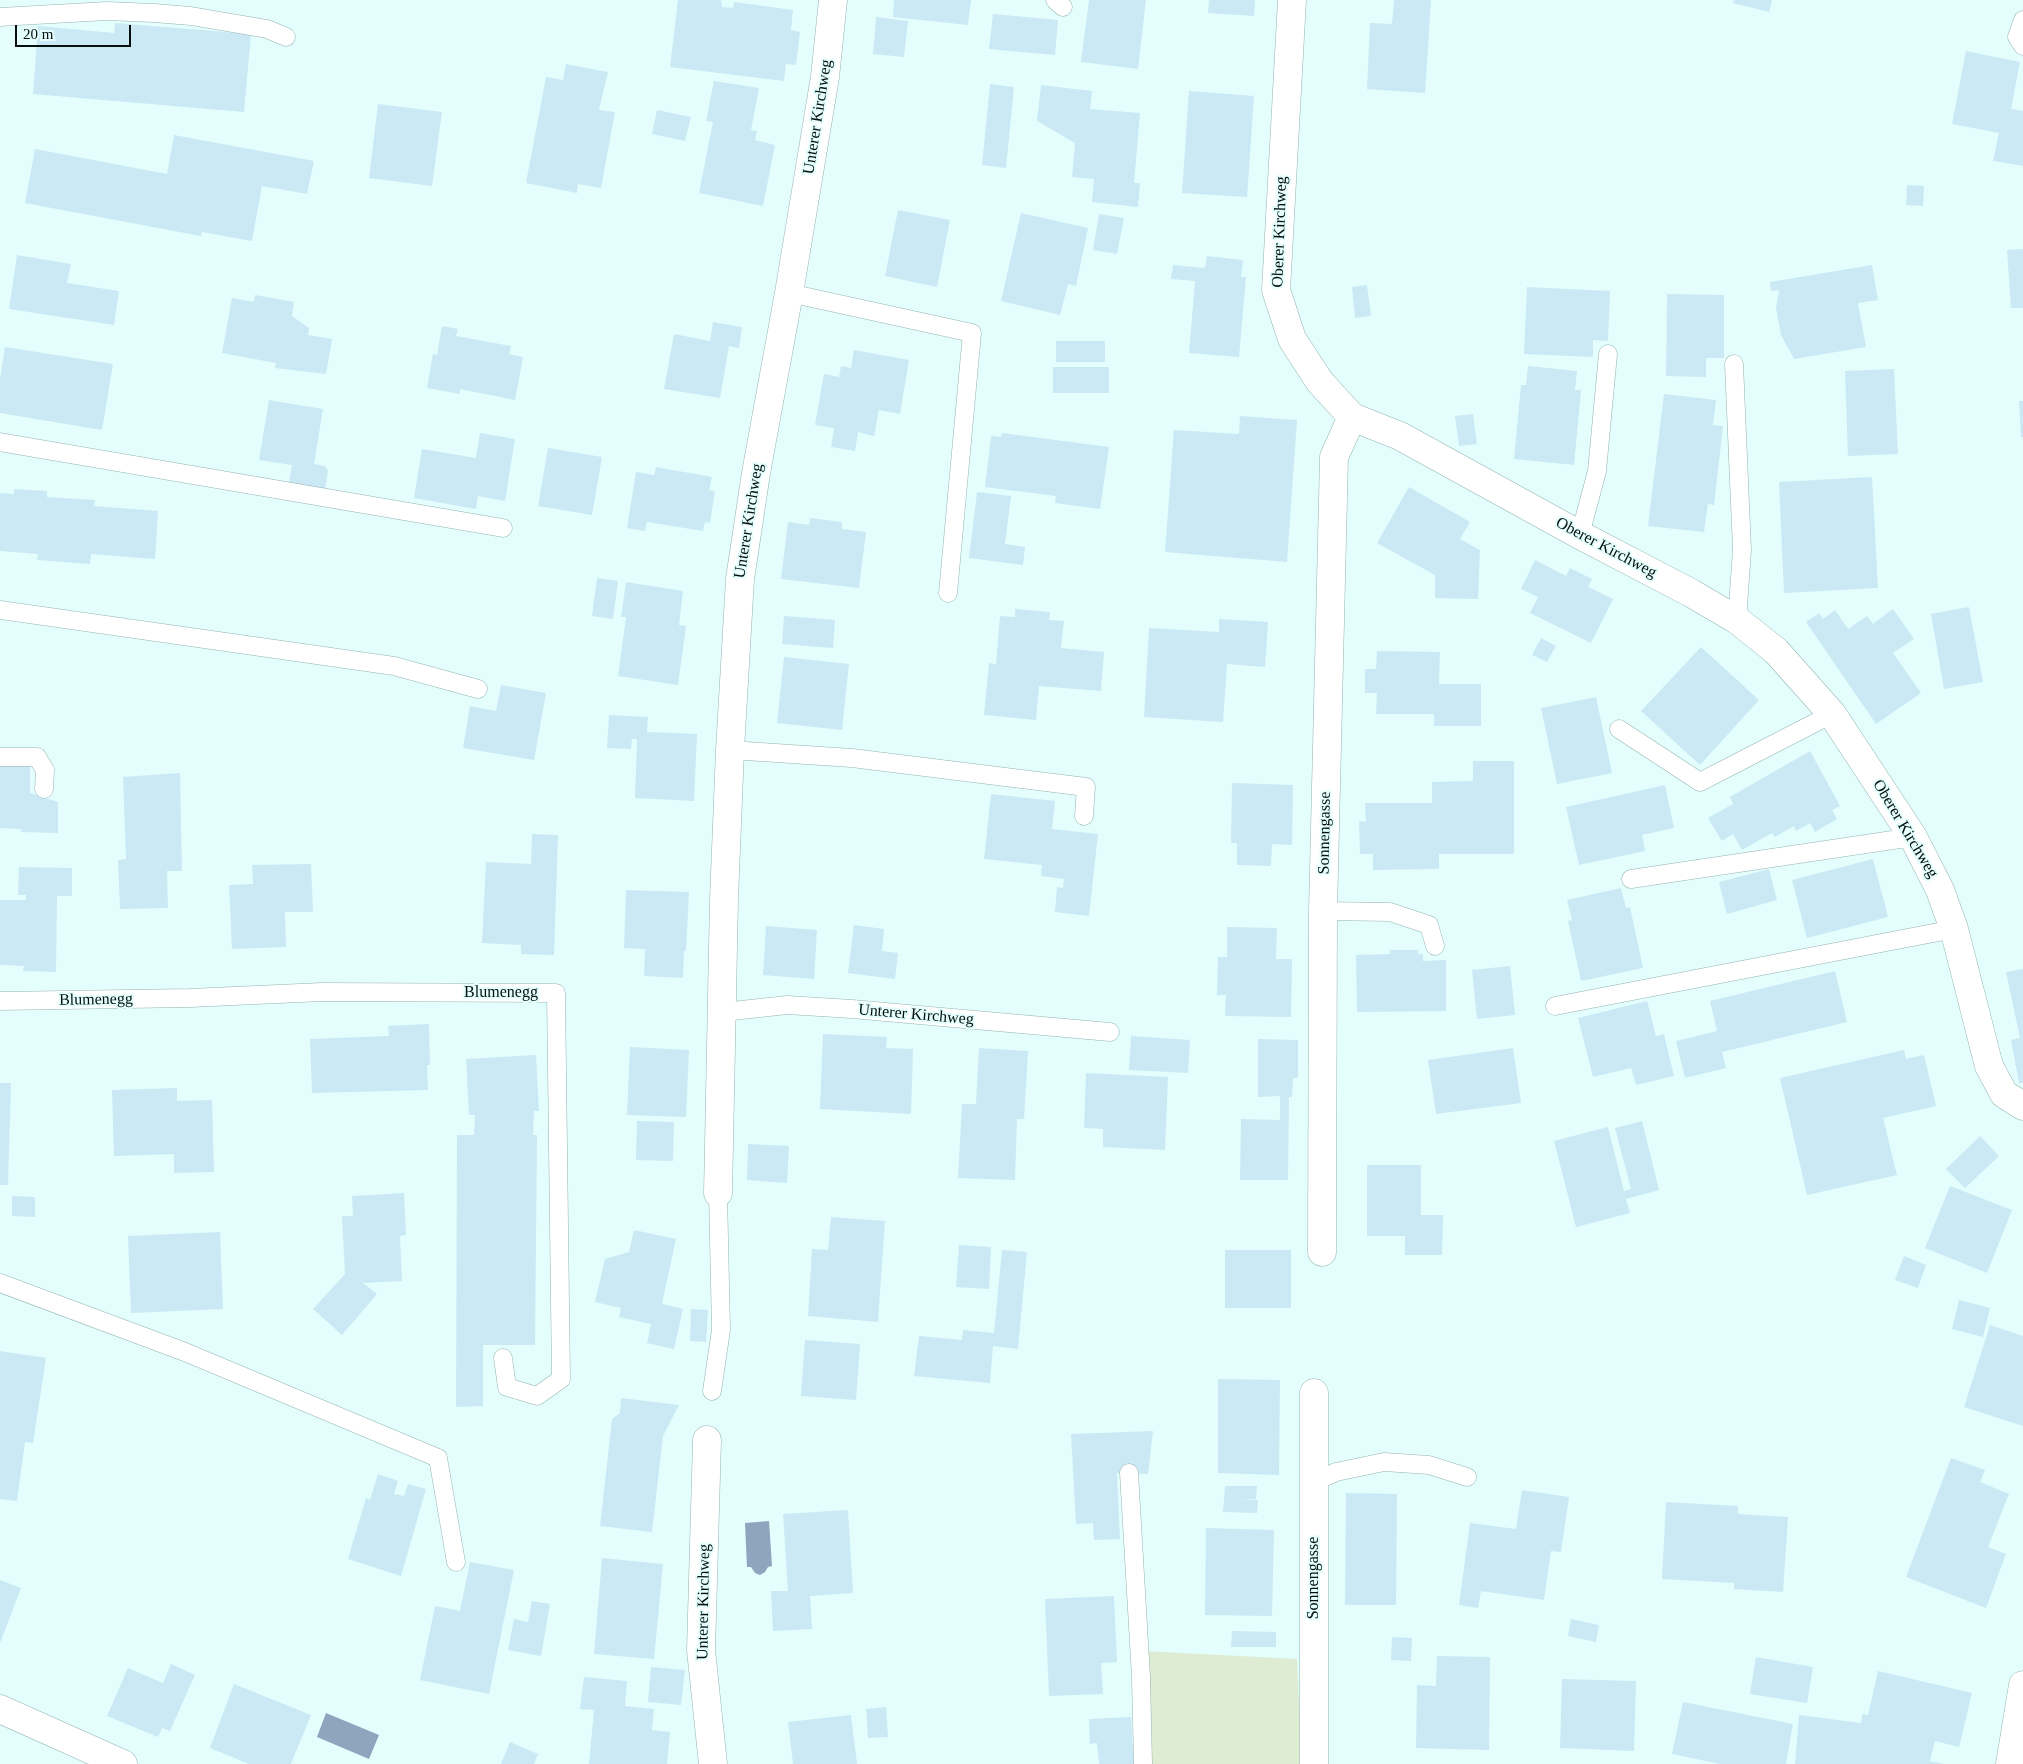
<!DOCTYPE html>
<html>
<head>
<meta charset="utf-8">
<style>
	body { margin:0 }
	#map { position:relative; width:2023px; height:1764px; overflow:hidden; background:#e3fefc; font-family:"Times New Roman",serif }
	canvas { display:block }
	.scale { position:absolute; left:15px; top:25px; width:116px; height:22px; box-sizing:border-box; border:2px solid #040f0e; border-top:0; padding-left:6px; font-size:15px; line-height:18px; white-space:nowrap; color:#040f0e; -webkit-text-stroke:4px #e3fefc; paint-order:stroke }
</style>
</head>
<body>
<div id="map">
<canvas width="2023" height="1764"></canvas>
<div class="scale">20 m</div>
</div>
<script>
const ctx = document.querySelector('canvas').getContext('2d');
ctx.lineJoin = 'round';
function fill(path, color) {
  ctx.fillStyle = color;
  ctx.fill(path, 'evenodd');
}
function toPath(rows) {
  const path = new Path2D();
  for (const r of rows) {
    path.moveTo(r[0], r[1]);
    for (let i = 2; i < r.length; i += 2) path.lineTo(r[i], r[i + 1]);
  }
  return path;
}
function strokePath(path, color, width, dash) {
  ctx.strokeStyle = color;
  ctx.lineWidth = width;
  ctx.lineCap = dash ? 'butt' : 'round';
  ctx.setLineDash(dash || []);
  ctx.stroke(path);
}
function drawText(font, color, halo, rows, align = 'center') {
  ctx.font = font + ' "Times New Roman",serif';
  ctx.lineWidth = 4;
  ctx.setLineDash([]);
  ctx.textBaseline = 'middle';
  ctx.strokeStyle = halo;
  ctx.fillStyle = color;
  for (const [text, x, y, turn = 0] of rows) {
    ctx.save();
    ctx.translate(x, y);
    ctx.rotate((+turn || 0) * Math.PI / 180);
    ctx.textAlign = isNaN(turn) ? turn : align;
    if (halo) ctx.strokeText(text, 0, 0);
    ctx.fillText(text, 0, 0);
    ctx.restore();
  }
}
fill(toPath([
	[1144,1651,1297,1659,1302,1764,1150,1764]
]), '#dfecd4');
fill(toPath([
	[769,1521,772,1566,768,1567,765,1572,760,1575,755,1573,751,1567,747,1567,745,1523],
	[326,1713,379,1735,369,1759,317,1737]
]), '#8fa4bd');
fill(toPath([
	[678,0,721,0,722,7,733,8,734,2,793,10,791,30,800,32,796,65,786,64,784,81,670,67],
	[894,0,971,0,968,25,893,17],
	[1089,0,1146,0,1138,69,1081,62],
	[1209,0,1255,0,1254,16,1208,13],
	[1394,0,1431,0,1425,93,1367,89,1370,23,1392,24],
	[1734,0,1772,0,1769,12,1733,3],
	[993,14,1058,20,1055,55,989,49],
	[876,17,908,21,904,57,873,54],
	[115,23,251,34,244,112,33,94,38,26,114,33],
	[1966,51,2020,62,2011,109,2023,111,2023,166,1993,161,1999,133,1952,124],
	[566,64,608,72,599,110,615,112,601,188,578,184,577,193,526,183,546,77,563,80],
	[714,81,759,88,751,130,757,131,755,140,775,145,763,206,699,193,713,122,706,121],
	[990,84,1014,87,1006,168,982,165],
	[1041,85,1092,91,1090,109,1140,113,1134,183,1140,183,1138,207,1092,202,1094,179,1072,177,1075,143,1037,121],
	[1189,91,1254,96,1247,197,1182,193],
	[378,104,442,112,432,186,369,178],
	[657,110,691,117,685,141,652,134],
	[174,135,314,161,307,194,262,186,252,241,202,232,201,236,25,203,35,149,167,174],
	[1907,185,1924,186,1923,206,1906,205],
	[898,210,950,220,937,287,885,276],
	[1021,213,1088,228,1076,286,1068,284,1060,315,1001,301],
	[1099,214,1124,218,1117,254,1093,250],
	[2023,249,2023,308,2011,308,2007,250],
	[17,255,71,264,67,283,119,291,114,325,9,309],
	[1207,256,1243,260,1241,277,1246,277,1239,357,1189,353,1195,281,1171,279,1173,265,1205,268],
	[1872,265,1878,300,1858,303,1866,347,1794,359,1781,335,1776,308,1779,290,1771,291,1770,282],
	[1367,285,1371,316,1355,318,1352,287],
	[1527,287,1610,291,1608,341,1593,340,1593,357,1524,354],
	[1667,294,1724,295,1724,358,1706,358,1706,377,1666,376],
	[255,295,294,302,292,316,309,328,308,335,332,339,326,374,275,368,276,363,222,353,232,298,254,302],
	[713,322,742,327,739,348,729,346,720,398,664,389,674,334,710,341],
	[442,326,458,329,456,336,511,346,509,354,523,357,515,400,460,389,460,394,427,388,433,354,437,355],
	[1056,341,1105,341,1105,362,1056,362],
	[5,347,113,364,102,430,0,413,0,379],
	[854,350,909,360,900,414,879,410,874,436,858,432,855,451,831,447,834,428,815,425,824,374,839,377,841,366,851,368],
	[1528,366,1577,371,1575,390,1581,390,1574,465,1514,459,1521,385,1526,385],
	[1053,367,1109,367,1109,393,1053,393],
	[1894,369,1898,454,1848,456,1845,371],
	[1664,394,1716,400,1713,425,1723,426,1714,505,1708,504,1704,532,1648,526],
	[269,400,323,409,314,464,325,466,328,471,325,490,289,483,292,465,259,460],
	[2019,401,2023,401,2023,437,2021,437],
	[1473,414,1477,444,1459,446,1455,416],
	[1240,416,1297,420,1287,562,1165,552,1174,430,1239,434],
	[480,433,515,439,505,501,478,496,476,509,414,498,422,449,476,458],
	[1002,433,1109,447,1100,509,1055,503,1056,496,985,487,991,436,1001,437],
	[548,448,602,457,592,515,538,506],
	[656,467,712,477,709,490,715,491,710,523,705,522,703,531,647,522,645,531,627,528,636,472,654,475],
	[1872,477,1878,588,1784,593,1779,482],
	[1409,487,1470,522,1460,539,1480,550,1478,599,1435,598,1435,575,1377,543],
	[14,489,47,491,47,497,95,500,94,506,158,511,155,559,91,554,90,564,37,560,38,554,0,551,0,493,14,494],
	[977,492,1011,496,1005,544,1025,547,1023,565,969,558],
	[810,518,842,522,842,529,866,532,859,588,781,579,788,522,809,525],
	[1535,560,1566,576,1570,568,1592,579,1588,587,1613,599,1591,643,1530,613,1538,597,1521,589],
	[597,578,618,581,613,619,592,616],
	[626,582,683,591,679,625,686,626,678,685,618,676,626,617,621,617],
	[1969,607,1983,682,1944,689,1931,614],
	[1015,609,1050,612,1049,620,1064,621,1061,648,1104,652,1101,691,1039,686,1036,720,984,715,989,663,996,664,1000,616,1015,617],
	[1893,609,1914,639,1893,653,1921,693,1876,724,1806,622,1819,613,1823,619,1835,610,1848,629,1867,616,1873,624],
	[784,616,835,620,833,648,782,644],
	[1219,619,1268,622,1265,667,1227,664,1223,722,1144,717,1149,628,1219,632],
	[1541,638,1556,646,1547,662,1532,655],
	[1701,647,1759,700,1700,765,1641,711],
	[1377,651,1440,652,1439,684,1481,684,1481,726,1434,726,1434,714,1376,714,1377,693,1365,693,1365,669,1376,669],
	[784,657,849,664,842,730,777,723],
	[501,685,546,693,534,760,463,748,470,706,496,711],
	[1596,697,1612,773,1557,784,1541,708],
	[609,715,648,717,647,732,697,734,694,801,635,798,637,739,632,739,631,749,607,748],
	[1810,751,1840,806,1832,810,1837,819,1815,832,1810,823,1796,831,1794,826,1775,837,1772,833,1742,850,1733,834,1722,841,1708,818,1733,804,1730,797],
	[1473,761,1514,761,1514,854,1439,854,1439,869,1373,870,1373,854,1360,854,1359,821,1366,822,1365,803,1432,803,1432,782,1473,781],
	[0,764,30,765,30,793,58,802,58,833,21,832,21,829,0,828],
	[180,773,182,871,167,871,168,908,120,909,118,860,126,859,123,777],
	[1232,783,1293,785,1292,845,1272,844,1271,866,1237,865,1237,843,1231,843],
	[1665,785,1674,828,1642,835,1645,851,1579,865,1566,807],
	[991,794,1055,801,1052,829,1098,834,1089,916,1055,912,1057,887,1063,888,1064,879,1041,876,1042,865,984,859],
	[532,834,558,835,554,955,521,954,521,945,482,943,486,862,531,864],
	[1873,859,1888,917,1807,938,1792,880],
	[311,864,313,912,285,912,286,947,232,949,229,885,253,884,252,865],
	[19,867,72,868,72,896,57,896,56,972,23,971,24,966,0,965,0,900,26,900,26,895,18,895],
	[1769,869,1777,900,1727,914,1719,882],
	[1621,888,1626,908,1630,907,1643,968,1581,981,1568,921,1572,920,1567,900],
	[626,890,689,892,686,951,684,951,683,978,644,976,645,949,624,948],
	[854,925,884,929,882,951,898,953,895,979,848,973],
	[766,926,817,930,814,979,763,975],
	[1227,927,1277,928,1276,959,1292,959,1291,1017,1225,1016,1226,995,1217,995,1218,957,1227,957],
	[1390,950,1418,950,1418,954,1423,954,1423,961,1446,960,1446,1011,1357,1012,1356,955,1390,954],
	[1510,966,1515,1015,1477,1019,1472,970],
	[2023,969,2023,1083,2019,1083,2011,1040,2020,1038,2006,972],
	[1835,971,1847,1022,1722,1052,1726,1068,1685,1078,1676,1041,1717,1031,1710,1001],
	[1647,1001,1656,1036,1664,1034,1674,1076,1636,1085,1631,1068,1593,1077,1578,1018],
	[429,1024,430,1065,427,1065,428,1090,312,1093,310,1039,389,1036,388,1026],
	[823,1034,887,1037,886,1048,913,1049,911,1114,820,1109],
	[1131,1036,1190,1040,1188,1073,1129,1070],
	[1258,1039,1298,1040,1298,1078,1293,1078,1292,1097,1289,1097,1288,1180,1240,1180,1241,1119,1280,1120,1280,1096,1258,1097],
	[630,1047,689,1050,686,1117,627,1115],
	[979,1048,1028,1051,1024,1119,1017,1119,1015,1180,958,1178,962,1104,976,1104],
	[1513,1048,1521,1103,1436,1114,1428,1060],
	[1904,1050,1906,1059,1924,1055,1936,1106,1883,1118,1897,1175,1807,1195,1780,1078],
	[536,1055,539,1111,534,1111,533,1135,537,1135,535,1345,483,1345,483,1406,456,1407,457,1135,474,1135,475,1115,469,1115,466,1059],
	[1086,1073,1168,1077,1165,1150,1103,1147,1103,1129,1084,1128],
	[0,1083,11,1083,8,1185,0,1185],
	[177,1088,177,1101,212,1100,214,1172,174,1173,174,1154,114,1156,112,1090],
	[637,1121,674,1122,673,1161,636,1160],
	[1642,1121,1659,1190,1626,1199,1630,1213,1576,1227,1554,1141,1608,1127,1624,1191,1631,1189,1615,1128],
	[1980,1136,1999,1156,1965,1188,1946,1169],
	[748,1144,789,1146,787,1183,747,1180],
	[1367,1165,1421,1165,1421,1215,1443,1215,1442,1255,1405,1255,1405,1236,1367,1236],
	[1950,1186,2012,1210,1987,1273,1925,1248],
	[404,1193,406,1235,400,1236,402,1281,363,1283,377,1294,342,1335,313,1309,345,1274,342,1216,353,1216,352,1196],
	[12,1196,35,1197,35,1217,12,1216],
	[831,1217,885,1221,878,1322,808,1316,812,1249,828,1250],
	[634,1230,676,1239,662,1304,683,1309,674,1349,647,1343,651,1324,619,1317,621,1308,595,1302,605,1259,629,1252],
	[220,1232,223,1309,131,1313,128,1236],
	[959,1245,991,1247,989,1289,956,1287],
	[1002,1250,1027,1252,1018,1349,993,1346,990,1383,914,1376,919,1336,962,1340,963,1330,994,1333],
	[1225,1250,1291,1250,1291,1308,1225,1308],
	[1904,1256,1926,1265,1918,1288,1895,1280],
	[1959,1300,1990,1308,1983,1337,1952,1329],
	[691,1309,708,1310,706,1342,690,1341],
	[1990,1325,2023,1336,2023,1426,1964,1407],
	[805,1340,860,1344,856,1400,801,1396],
	[0,1351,46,1358,33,1443,25,1442,17,1501,0,1499],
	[1218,1379,1280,1380,1279,1475,1218,1473],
	[621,1398,679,1405,663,1436,652,1532,600,1526,612,1419,620,1413],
	[1153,1431,1148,1474,1117,1473,1120,1539,1094,1540,1093,1523,1076,1524,1071,1434],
	[1951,1458,1985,1470,1980,1482,2009,1494,1988,1547,2006,1554,1986,1608,1906,1577],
	[378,1474,398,1481,394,1494,404,1496,408,1484,426,1489,401,1576,348,1559,366,1498,370,1500],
	[1225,1486,1257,1486,1256,1499,1239,1499,1258,1500,1257,1513,1223,1512],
	[1522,1490,1569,1497,1561,1552,1551,1551,1544,1600,1481,1591,1478,1608,1459,1605,1470,1523,1516,1529],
	[1346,1493,1397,1494,1396,1605,1345,1605],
	[1666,1502,1738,1506,1738,1514,1788,1517,1783,1592,1734,1589,1734,1583,1662,1579],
	[848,1510,853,1593,810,1596,812,1629,773,1631,771,1591,788,1591,783,1514],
	[1206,1528,1274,1530,1272,1616,1205,1615],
	[602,1558,663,1564,654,1659,594,1654],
	[470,1562,514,1570,489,1694,420,1680,435,1606,460,1611],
	[0,1580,21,1588,0,1643],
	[1114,1596,1117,1662,1101,1663,1103,1694,1049,1696,1045,1599],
	[532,1601,550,1604,541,1656,508,1650,514,1619,528,1622],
	[1571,1619,1599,1625,1596,1642,1568,1636],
	[1232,1631,1276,1632,1276,1647,1231,1647],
	[1392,1637,1412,1638,1411,1661,1391,1660],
	[1437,1656,1490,1657,1489,1750,1416,1748,1417,1685,1436,1686],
	[1756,1657,1813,1667,1807,1703,1750,1694],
	[171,1664,195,1675,170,1731,162,1728,158,1737,107,1716,128,1668,163,1683],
	[651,1667,685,1670,681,1705,648,1702],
	[1878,1671,1972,1693,1959,1747,1935,1741,1930,1761,1944,1764,1795,1764,1799,1715,1861,1723,1862,1714,1868,1715],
	[584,1677,627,1681,625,1706,654,1709,652,1730,670,1732,667,1764,589,1764,594,1710,580,1709],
	[1562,1679,1636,1681,1634,1751,1560,1748],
	[234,1684,311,1715,291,1764,249,1764,210,1748],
	[1683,1702,1793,1724,1786,1764,1720,1764,1672,1754],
	[886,1707,888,1737,868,1738,866,1709],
	[851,1715,857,1764,793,1764,788,1722],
	[1131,1717,1134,1764,1099,1764,1097,1743,1090,1744,1089,1719],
	[510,1742,538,1754,534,1764,501,1764]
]), '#cae9f4');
const service = toPath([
	[1055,0,1063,7],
	[0,17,107,11,154,13,191,16,267,29,286,37],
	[2023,20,2017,37,2023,46],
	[789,293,972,333,948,593],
	[1734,364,1742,550,1737,620],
	[0,442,503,528],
	[1580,535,1597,471,1608,354],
	[0,610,394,666,478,689],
	[1619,729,1700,782,1832,714],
	[730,750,852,758,1086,787,1084,816],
	[0,757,37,757,45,770,44,789],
	[1631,879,1913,837],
	[1323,911,1390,912,1429,925,1435,946],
	[0,1001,190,998,322,992,556,993,561,1379,537,1396,507,1387,503,1358],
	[1555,1006,1954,929],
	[723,1012,787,1005,852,1009,1110,1032],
	[0,1283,185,1352,438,1458,456,1562],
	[712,1391,721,1330,718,1193],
	[1129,1473,1141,1677,1143,1764],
	[1314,1482,1336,1472,1384,1462,1429,1465,1467,1477]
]);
const minor = toPath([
	[1292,0,1276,290,1292,339,1320,382,1352,417,1400,436,1580,535,1691,593,1737,620,1776,651,1832,714,1913,837,1940,890,1954,929,1989,1066,2004,1094,2023,1106],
	[718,1193,724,899,730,750,740,579,756,473,789,293,825,77,833,0],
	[1322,1252,1323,911,1334,457,1352,417],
	[1314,1393,1314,1764],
	[707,1440,701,1650,713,1764],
	[0,1709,123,1764]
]);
const tertiary = toPath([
	[2010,1764,2023,1685]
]);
strokePath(service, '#93b4b2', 19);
strokePath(minor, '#93b4b2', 29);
strokePath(tertiary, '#93b4b2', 29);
strokePath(service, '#fff', 18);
strokePath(minor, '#fff', 28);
strokePath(tertiary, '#fff', 28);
drawText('16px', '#040f0e', '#e3fefc', [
	["Unterer Kirchweg",818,117,-81],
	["Oberer Kirchweg",1280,232,-88],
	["Unterer Kirchweg",749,521,-81],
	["Oberer Kirchweg",1606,548,28],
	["Oberer Kirchweg",1905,829,59],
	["Sonnengasse",1325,833,-89],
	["Blumenegg",501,993],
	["Blumenegg",96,1000,-1],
	["Unterer Kirchweg",916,1015,5],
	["Sonnengasse",1314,1578,-90],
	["Unterer Kirchweg",704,1602,-89]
]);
</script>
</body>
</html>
